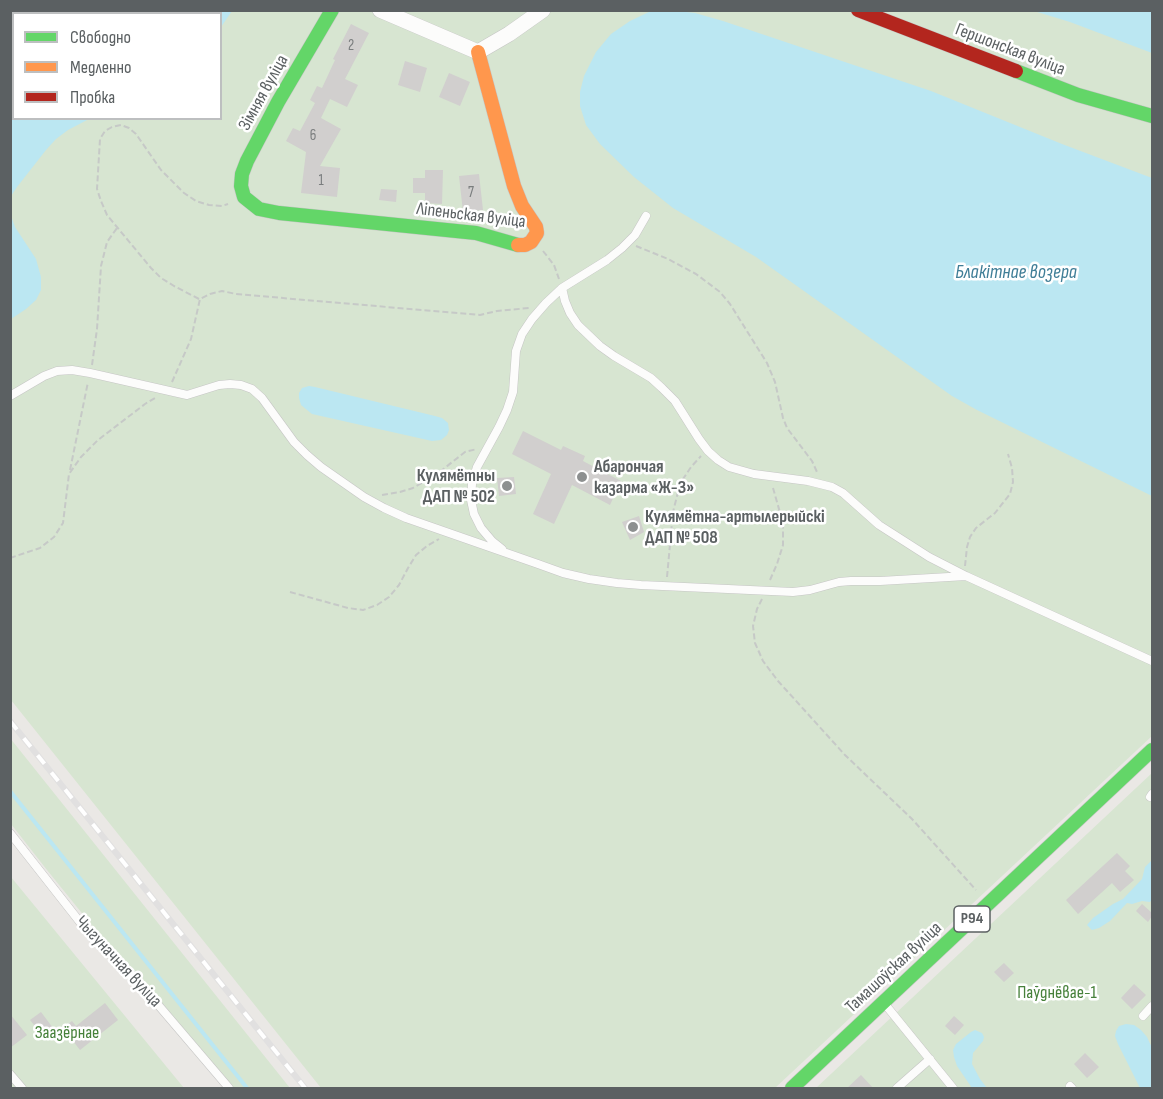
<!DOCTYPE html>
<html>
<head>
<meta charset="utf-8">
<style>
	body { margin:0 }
	#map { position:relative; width:1163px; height:1099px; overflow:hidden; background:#eae8e5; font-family:"Sofia Sans Condensed",sans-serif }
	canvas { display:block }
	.frame { position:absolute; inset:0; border:12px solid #5b6062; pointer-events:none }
	.legend { position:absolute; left:12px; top:12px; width:210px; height:108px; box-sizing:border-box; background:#fff; border:2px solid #bdbfc0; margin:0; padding:8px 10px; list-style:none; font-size:18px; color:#5b6062 }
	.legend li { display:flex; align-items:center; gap:12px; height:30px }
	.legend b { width:30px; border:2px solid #bdbfc0 }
</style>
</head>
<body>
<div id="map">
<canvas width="1163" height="1099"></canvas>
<div class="frame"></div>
<ul class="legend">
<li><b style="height:8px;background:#63d668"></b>Свободно</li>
<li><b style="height:8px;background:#ff974d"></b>Медленно</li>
<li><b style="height:8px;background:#b3261e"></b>Пробка</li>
</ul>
</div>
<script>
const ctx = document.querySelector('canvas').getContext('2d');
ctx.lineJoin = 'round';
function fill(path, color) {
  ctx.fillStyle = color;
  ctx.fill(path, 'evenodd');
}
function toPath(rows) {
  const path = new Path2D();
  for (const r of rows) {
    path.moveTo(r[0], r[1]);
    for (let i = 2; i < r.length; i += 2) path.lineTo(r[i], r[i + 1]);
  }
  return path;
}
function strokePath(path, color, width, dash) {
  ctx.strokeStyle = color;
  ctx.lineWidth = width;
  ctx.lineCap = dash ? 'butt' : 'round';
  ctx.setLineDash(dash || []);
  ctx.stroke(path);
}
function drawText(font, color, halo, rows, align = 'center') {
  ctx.font = font + ' "Sofia Sans Condensed",sans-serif';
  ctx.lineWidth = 5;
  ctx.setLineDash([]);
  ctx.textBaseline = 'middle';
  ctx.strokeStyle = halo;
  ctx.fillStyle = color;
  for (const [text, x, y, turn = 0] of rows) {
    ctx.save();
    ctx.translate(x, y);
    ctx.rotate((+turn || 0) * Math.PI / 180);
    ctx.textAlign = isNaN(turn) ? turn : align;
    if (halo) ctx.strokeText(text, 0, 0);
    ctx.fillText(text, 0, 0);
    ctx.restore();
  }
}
fill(toPath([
	[825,10,1152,11,1152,736,775,1088,321,1088,11,700,11,11],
	[14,14,220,14,220,118,14,118],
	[10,738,290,1088,233,1088,142,979,98,933,47,870,11,824],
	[1152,773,1152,1088,816,1088],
	[11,877,184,1088,11,1088]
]), '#d7e5d1');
fill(toPath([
	[11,10,232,10,232,11,221,27,220,14,14,14,14,118,89,119,68,130,56,139,46,150,17,187,11,196,11,200],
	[661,11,678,11,695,13,723,21,931,91,1062,144,1152,178,1152,496,977,410,952,396,756,257,673,208,634,177,600,144,586,125,580,106,580,92,584,76,596,52,611,34,630,21,649,12],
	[1034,11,1152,11,1152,53,1070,22],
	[10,213,15,227,36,259,41,277,41,290,36,300,26,309,11,319],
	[309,386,315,387,435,416,442,418,448,423,449,430,447,435,441,440,432,441,312,414,301,405,299,398,299,393,302,388],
	[1152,860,1152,899,1150,902,1142,901,1132,904,1127,903,1110,921,1099,928,1092,930,1087,925,1093,918,1113,904,1123,899,1142,879,1145,867],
	[1126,1024,1134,1025,1141,1030,1147,1037,1152,1048,1152,1088,1140,1088,1118,1044,1115,1036,1116,1031,1119,1026],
	[975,1030,982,1033,984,1037,983,1041,973,1053,972,1064,980,1079,987,1088,972,1088,957,1066,954,1057,953,1050,956,1044,971,1032]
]), '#bbe7f2');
strokePath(toPath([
	[10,791,247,1088]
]), '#bbe7f2', 4);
fill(toPath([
	[351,24,369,33,345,79,358,85,347,107,330,99,321,118,341,129,320,166,340,168,337,197,301,193,306,152,286,141,293,128,300,131,315,103,310,100,317,86,322,88,335,60,333,59],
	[405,61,427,68,420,92,398,85],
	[449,73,470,82,460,106,439,97],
	[425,170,443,170,442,204,425,203,425,193,413,193,413,178,425,178],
	[479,174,483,210,463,212,459,176],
	[381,189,397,190,396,202,379,200],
	[523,431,561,450,563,446,585,456,583,461,621,481,610,505,572,485,554,524,533,514,551,474,512,454],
	[514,477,516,494,499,496,497,478],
	[639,516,644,532,630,540,622,522],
	[1117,853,1130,866,1125,871,1134,880,1120,892,1112,883,1078,914,1066,900],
	[1142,904,1152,913,1152,916,1148,922,1136,911],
	[1004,963,1014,973,1004,982,994,972],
	[1134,984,1146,995,1132,1009,1121,998],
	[105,1003,118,1020,80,1050,63,1028,72,1021,76,1026],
	[41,1012,53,1028,43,1036,30,1020],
	[10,1014,27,1035,10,1048],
	[954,1016,964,1025,955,1035,945,1026],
	[1085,1053,1099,1067,1087,1078,1074,1064],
	[861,1075,874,1089,846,1089]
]), '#d1cfce');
const lane = toPath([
	[562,288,565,301,570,313,578,325,600,346,614,356,651,378,662,388,675,401,699,439,708,451,718,460,729,467,754,474,808,481,832,487,843,493,879,525,929,557,966,576,1152,661],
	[10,396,44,376,57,371,72,370,90,373,187,395,219,385,230,384,241,385,252,389,262,398,294,442,307,455,321,467,364,497,384,508,406,518,538,564,563,573,589,579,617,583,641,585,793,592,810,590,839,582,851,581,880,581,966,576],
	[502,549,492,541,481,528,474,514,471,500,472,484,477,467,499,427,507,410,513,392,516,351,522,334,532,319,546,303,562,288,607,260,622,248,635,235,646,216],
	[1150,797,1152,794],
	[10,833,94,940,126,969,148,993,229,1088],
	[884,1003,953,1088],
	[1143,1016,1152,1006],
	[10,1074,22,1088],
	[1070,1086,1072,1088],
	[897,1088,930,1059]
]);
const street = toPath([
	[380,10,478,52,509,34,543,10]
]);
const fast = toPath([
	[332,10,278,102,247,161,242,174,241,186,244,197,259,209,279,213,476,233,518,245],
	[1016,71,1078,95,1152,116],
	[792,1088,1152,750]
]);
const slow = toPath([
	[478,52,514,186,522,206,536,227,537,233,531,242,525,245,518,245]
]);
const jam = toPath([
	[858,10,1016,71]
]);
strokePath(lane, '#c6c6c5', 9);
strokePath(street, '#c6c6c5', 16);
strokePath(fast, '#c6c6c5', 15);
strokePath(slow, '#c6c6c5', 15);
strokePath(jam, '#c6c6c5', 15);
strokePath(toPath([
	[636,246,668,259,696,274,720,292,730,304,767,363,775,382,783,418,787,428,812,461,817,472],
	[543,251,554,265,559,279],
	[199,299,174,286,161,278,151,268,107,215,101,201,97,189,100,139,105,131,112,127,121,125,129,128,136,134,161,170,184,193,196,201,209,205,222,206,228,204],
	[92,365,97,329,101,266,107,242,117,228],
	[172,382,191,339,200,299,210,294,222,291,236,294,480,315,497,311,529,308],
	[70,470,88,382],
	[382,495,400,492,413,488,437,474,465,452,477,449],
	[10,558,40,548,54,537,63,523,69,474,81,457,98,440,145,404,155,398],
	[965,566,967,547,970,537,976,528,995,513,1010,494,1013,482,1012,468,1008,454],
	[667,577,673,512,678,492,683,479,691,467,701,456],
	[770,580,777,564,783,545,783,523,773,488],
	[290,592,348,608,363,610,377,605,389,597,399,585,408,568,416,555,427,546,439,539],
	[762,599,757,609,753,626,755,643,763,661,778,681,845,755,912,819,976,890]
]), '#c6c9c7', 2, [6, 3]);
strokePath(lane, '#fcfcfb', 8);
strokePath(street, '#fcfcfb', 15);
strokePath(fast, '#63d668', 14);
strokePath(slow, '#ff974d', 14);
strokePath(jam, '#b3261e', 14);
const rail = toPath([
	[10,721,305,1088]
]);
strokePath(rail, '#e1e0e0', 6);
strokePath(rail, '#fff', 4, [11]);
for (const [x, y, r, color] of [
	[582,477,6,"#8d9090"],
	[507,486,6,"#8d9090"],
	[633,527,6,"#8d9090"]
]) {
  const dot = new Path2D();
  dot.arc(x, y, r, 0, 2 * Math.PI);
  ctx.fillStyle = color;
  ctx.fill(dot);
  strokePath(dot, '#fff', 2);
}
drawText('15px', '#7a7d7e', null, [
	["2",351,46],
	["6",313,136],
	["1",321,181],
	["7",471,193]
]);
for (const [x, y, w] of [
	[972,919,36]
]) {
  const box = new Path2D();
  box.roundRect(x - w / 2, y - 13, w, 26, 4.5);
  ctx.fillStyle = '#fff';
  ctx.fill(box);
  strokePath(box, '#5b6062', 1.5);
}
drawText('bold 16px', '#5b6062', null, [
	["Р94",972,919]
]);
drawText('18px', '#5b6062', '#fff', [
	["Гершонская вуліца",1010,50,21],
	["Зімняя вуліца",264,93,-61],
	["Ліпеньская вуліца",471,216,7],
	["Чыгуначная вуліца",118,962,47],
	["Тамашоўская вуліца",894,968,-43]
]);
drawText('bold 18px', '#5b6062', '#fff', [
	["Абарончая",594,467],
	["казарма «Ж-З»",594,488],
	["Кулямётны",495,476,"right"],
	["ДАП № 502",495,497,"right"],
	["Кулямётна-артылерыйскі",645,517],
	["ДАП № 508",645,538]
], 'left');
drawText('18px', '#47813b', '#fff', [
	["Паўднёвае-1",1057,993],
	["Заазёрнае",67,1033]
]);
drawText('italic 20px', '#407e97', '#fff', [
	["Блакітнае возера",1016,273]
]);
</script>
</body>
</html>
